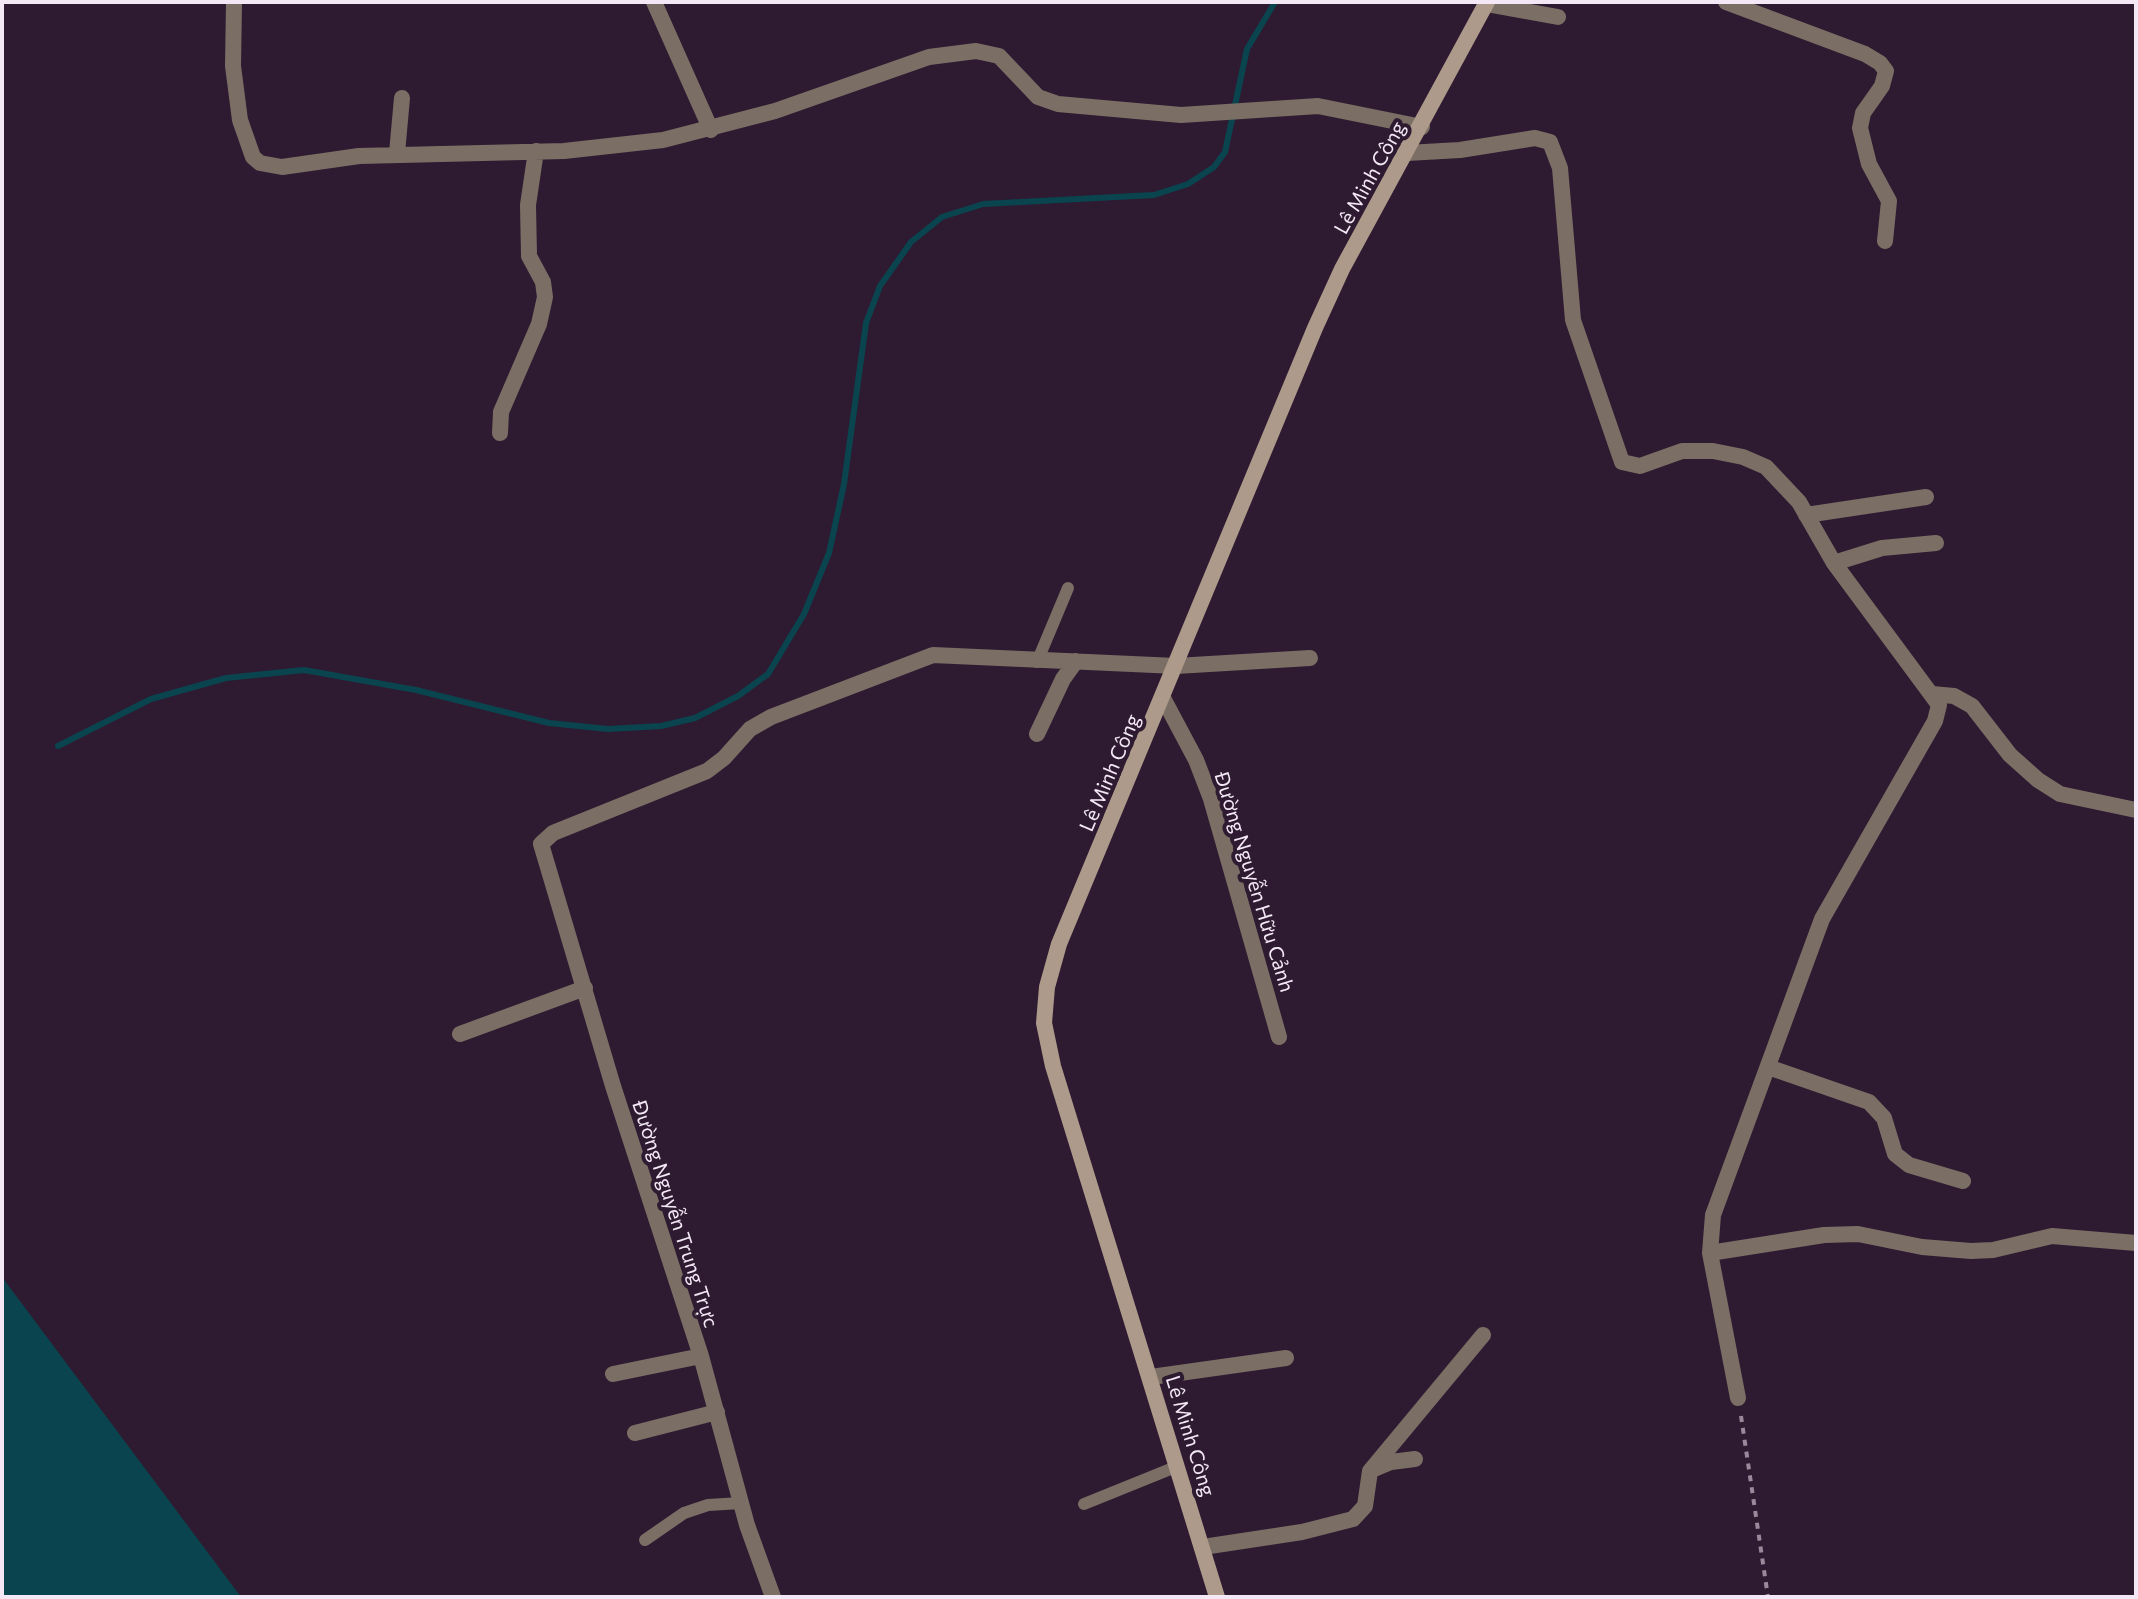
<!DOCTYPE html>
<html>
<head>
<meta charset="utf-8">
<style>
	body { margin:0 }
	#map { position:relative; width:2138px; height:1599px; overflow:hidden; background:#2e1b31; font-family:Commissioner,sans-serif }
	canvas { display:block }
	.frame { position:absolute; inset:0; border:4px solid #f4e8f6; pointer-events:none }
</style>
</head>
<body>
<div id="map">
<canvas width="2138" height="1599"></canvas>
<div class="frame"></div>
</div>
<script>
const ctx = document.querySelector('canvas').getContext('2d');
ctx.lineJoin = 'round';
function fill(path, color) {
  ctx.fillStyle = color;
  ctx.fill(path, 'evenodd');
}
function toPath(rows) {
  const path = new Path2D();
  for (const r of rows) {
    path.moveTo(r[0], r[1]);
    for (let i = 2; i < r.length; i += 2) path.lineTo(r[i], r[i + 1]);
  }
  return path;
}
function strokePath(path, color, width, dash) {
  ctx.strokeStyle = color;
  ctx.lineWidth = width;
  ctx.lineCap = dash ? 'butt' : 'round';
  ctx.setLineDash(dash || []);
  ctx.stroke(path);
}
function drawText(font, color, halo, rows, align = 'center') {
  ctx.font = font + ' Commissioner,sans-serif';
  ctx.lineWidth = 8;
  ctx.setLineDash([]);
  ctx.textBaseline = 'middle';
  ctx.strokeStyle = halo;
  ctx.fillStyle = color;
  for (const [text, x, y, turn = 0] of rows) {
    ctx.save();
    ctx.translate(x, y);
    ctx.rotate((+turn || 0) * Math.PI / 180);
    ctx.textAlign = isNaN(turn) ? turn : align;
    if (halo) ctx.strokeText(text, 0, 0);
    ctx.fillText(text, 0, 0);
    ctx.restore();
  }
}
fill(toPath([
	[2,1277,241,1597,2,1597]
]), '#0a444f');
strokePath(toPath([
	[58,746,151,699,226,678,304,670,416,690,549,723,608,729,661,726,695,718,738,696,768,674,804,614,829,553,844,484,866,323,880,286,911,242,942,217,983,204,1154,195,1188,184,1214,167,1225,152,1247,49,1275,2]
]), '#0a444f', 6);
strokePath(toPath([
	[1741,1416,1768,1597]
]), '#99899b', 4, [6, 6]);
strokePath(toPath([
	[1037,662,1068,588],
	[1084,1504,1178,1466],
	[645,1540,684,1513,708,1505,741,1503]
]), '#7b6f65', 12);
strokePath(toPath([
	[234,2,233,66,240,120,253,157,260,163,282,167,359,156,564,151,663,140,775,111,929,57,976,51,999,56,1038,97,1058,104,1181,115,1318,106,1422,127],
	[654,2,711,130],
	[1726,2,1865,54,1880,63,1886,71,1882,86,1863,113,1860,128,1869,164,1889,201,1885,241],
	[1486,4,1558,17],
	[397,153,402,98],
	[1407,153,1460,150,1535,138,1550,142,1560,168,1573,320,1622,462,1640,466,1682,451,1713,451,1743,457,1766,467,1799,502,1834,563,1939,705,1935,721,1822,919,1713,1215,1710,1253,1738,1398],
	[500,433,501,412,539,324,545,297,543,282,529,256,528,205,536,151],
	[1806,515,1926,497],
	[1834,563,1882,548,1936,543],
	[1932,694,1954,696,1972,706,2010,755,2038,780,2060,794,2136,810],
	[1163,698,1196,760,1211,799,1279,1037],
	[1037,734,1063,679,1076,661],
	[460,1034,585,988],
	[1768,1067,1869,1102,1884,1118,1895,1154,1909,1165,1963,1181],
	[1710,1253,1824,1235,1858,1234,1922,1247,1971,1251,1993,1250,2052,1236,2136,1243],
	[613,1374,701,1356],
	[1151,1377,1286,1358],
	[635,1433,717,1412],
	[1372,1470,1391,1462,1415,1459],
	[1203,1547,1302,1532,1353,1519,1365,1506,1370,1471,1483,1335],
	[773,1597,747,1525,701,1356,613,1086,541,844,553,833,707,771,724,758,750,729,771,717,933,655,1176,666,1310,658]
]), '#7b6f65', 16);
strokePath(toPath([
	[1217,1597,1053,1066,1044,1023,1047,987,1059,944,1315,328,1342,269,1487,2]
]), '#ad9a8a', 16);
drawText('20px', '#f4e8f6', '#2e1b31', [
	["Lê Minh Công",1370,178,-61],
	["Lê Minh Công",1110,773,-67],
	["Đường Nguyễn Hữu Cảnh",1254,882,73],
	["Đường Nguyễn Trung Trực",675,1214,72],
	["Lê Minh Công",1190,1436,73]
]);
</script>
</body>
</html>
